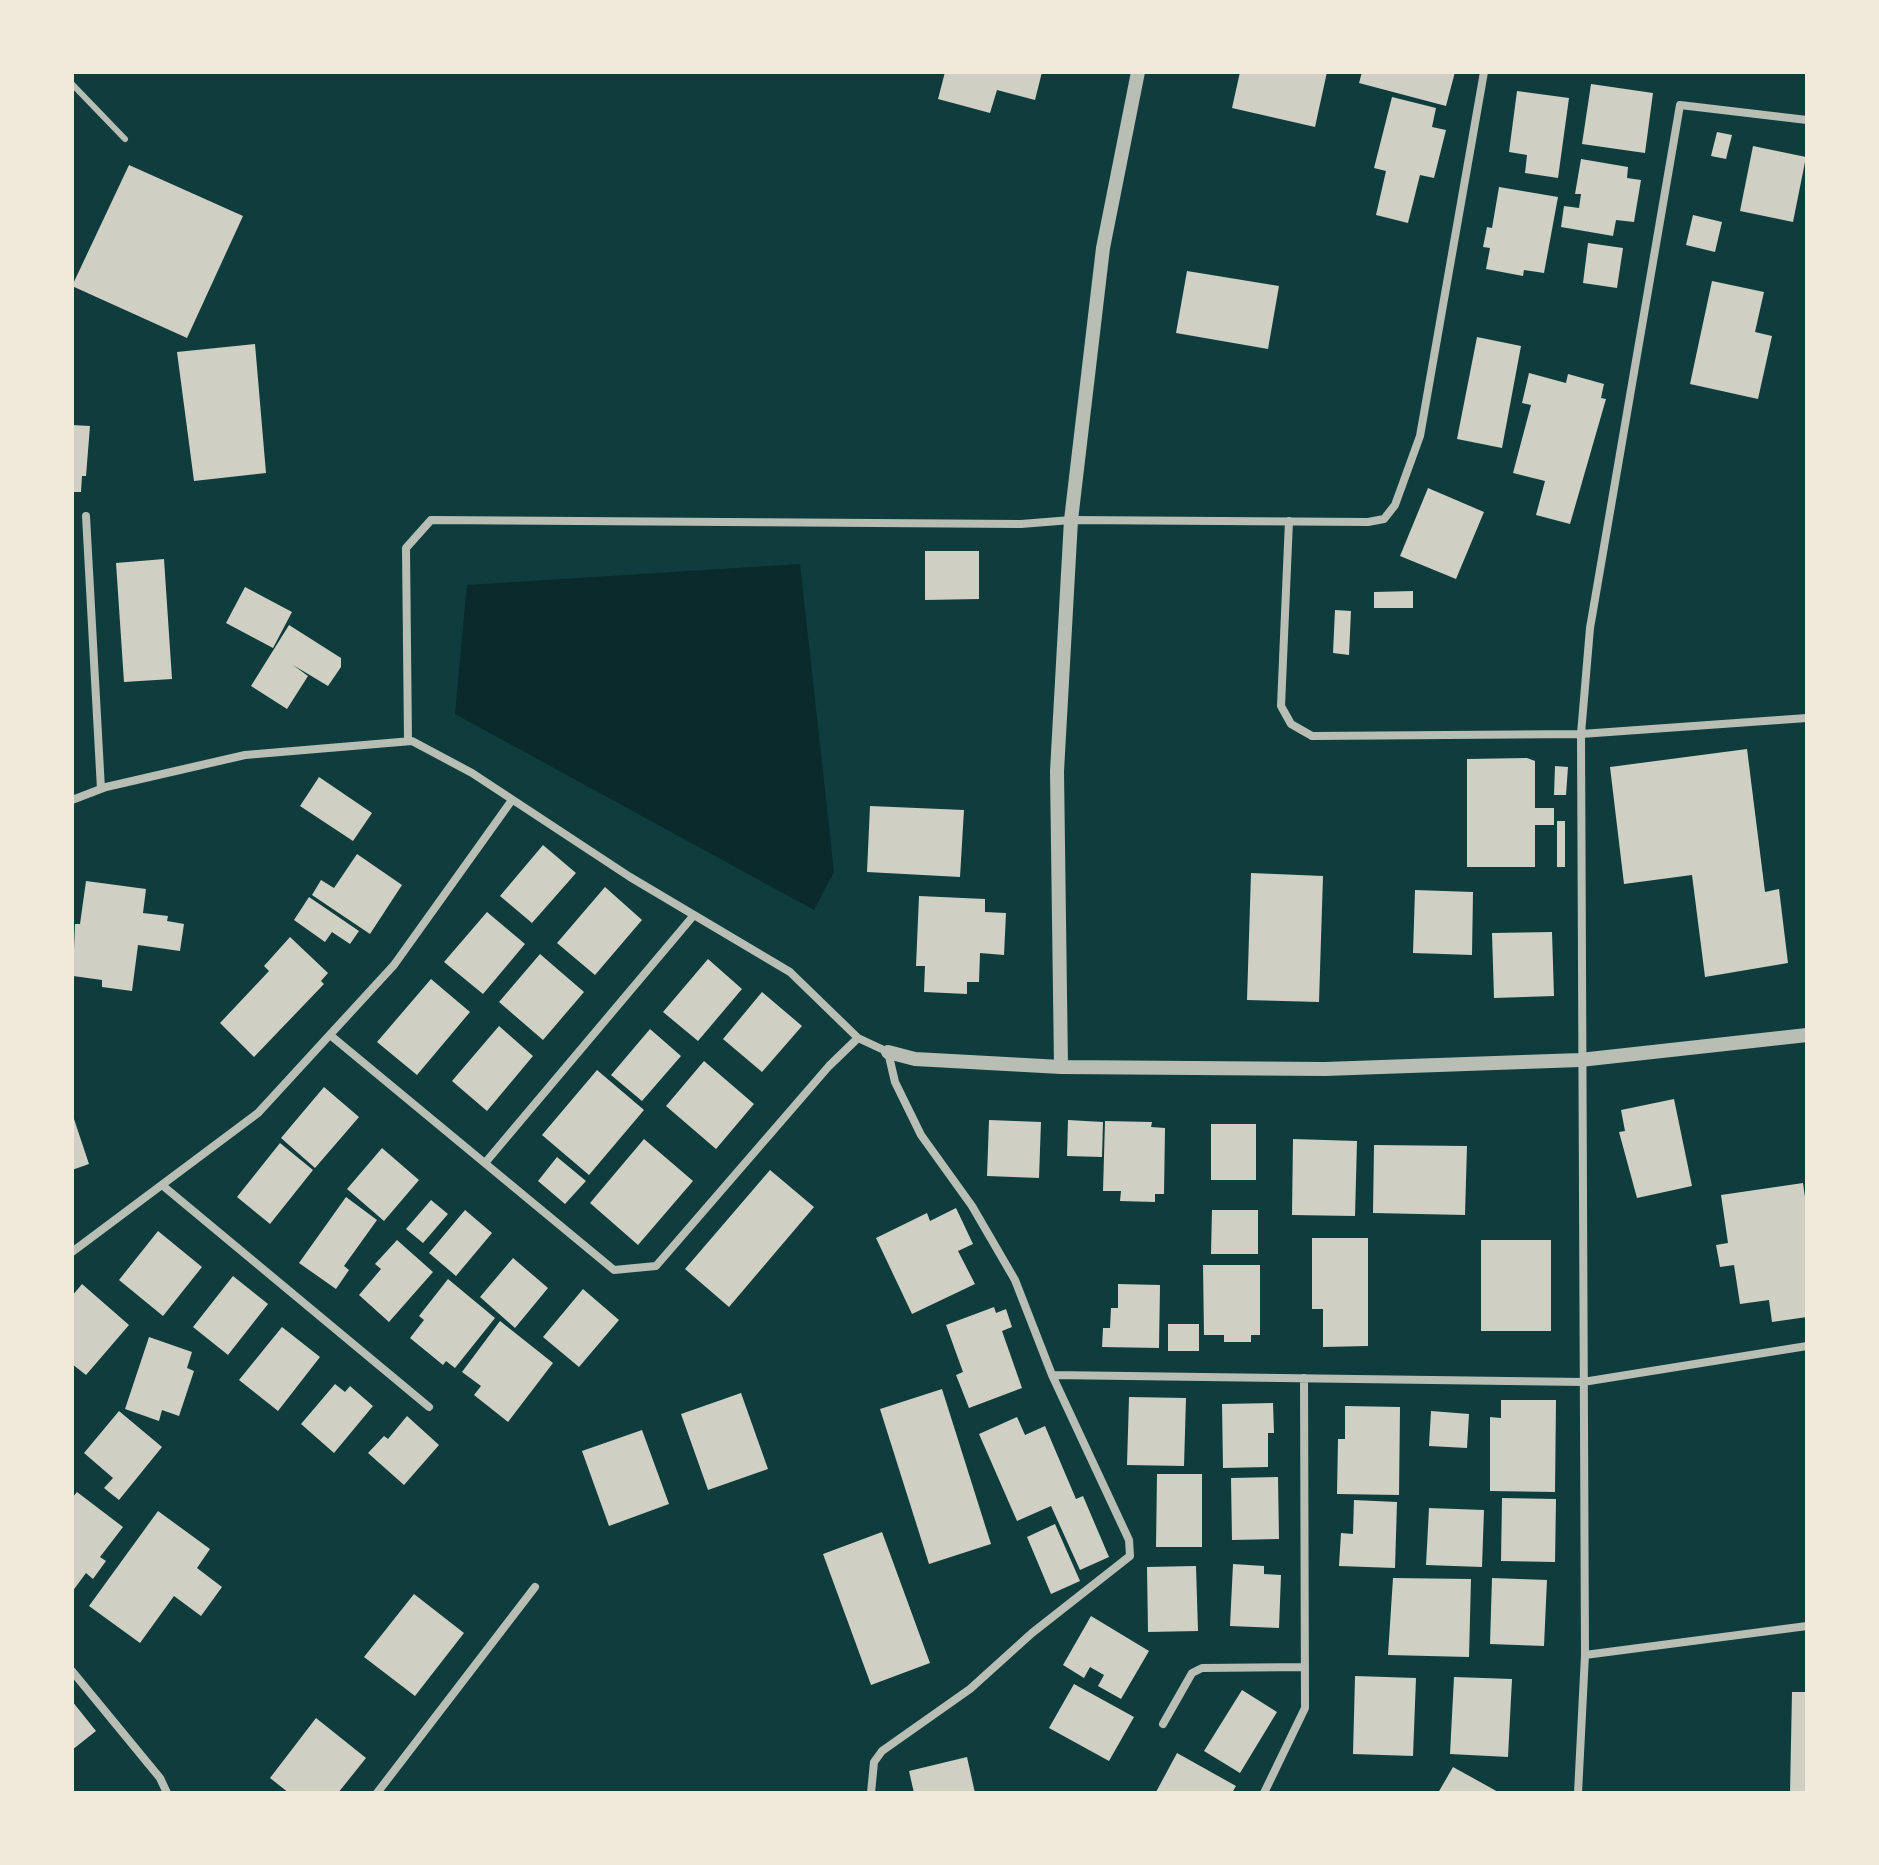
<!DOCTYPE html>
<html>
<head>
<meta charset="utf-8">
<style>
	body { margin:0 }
	#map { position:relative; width:1879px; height:1865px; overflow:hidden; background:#0f3d3e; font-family:Quicksand,sans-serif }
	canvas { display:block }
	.frame { position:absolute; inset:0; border:74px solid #f1e9da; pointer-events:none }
</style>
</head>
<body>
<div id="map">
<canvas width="1879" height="1865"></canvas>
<div class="frame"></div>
</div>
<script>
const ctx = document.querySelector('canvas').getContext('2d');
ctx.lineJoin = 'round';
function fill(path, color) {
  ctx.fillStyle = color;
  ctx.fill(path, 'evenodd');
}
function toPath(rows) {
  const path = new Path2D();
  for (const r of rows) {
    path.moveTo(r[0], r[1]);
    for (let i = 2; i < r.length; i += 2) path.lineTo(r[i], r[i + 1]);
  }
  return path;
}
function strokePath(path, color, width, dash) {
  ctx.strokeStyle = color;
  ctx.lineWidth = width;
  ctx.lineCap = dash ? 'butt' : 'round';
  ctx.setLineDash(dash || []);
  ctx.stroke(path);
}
fill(toPath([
	[800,564,834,872,814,910,455,714,467,585]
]), '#0a2a2b');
fill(toPath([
	[945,72,1042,72,1035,100,997,90,990,113,938,99],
	[1240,72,1327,72,1315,127,1232,108],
	[1362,72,1455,72,1446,106,1359,83],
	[1591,84,1653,93,1645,153,1582,144],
	[1517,91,1569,98,1558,178,1525,173,1527,155,1509,152],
	[1392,97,1436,108,1432,127,1446,130,1434,178,1420,175,1408,223,1376,215,1386,171,1374,168],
	[1717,132,1732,135,1726,159,1711,156],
	[1753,146,1806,157,1793,222,1740,211],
	[1581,159,1628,167,1627,178,1641,180,1634,222,1616,220,1613,236,1561,227,1564,206,1579,208,1581,194,1575,194],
	[129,165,243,216,187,338,72,286],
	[1499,187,1558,197,1544,273,1524,270,1523,276,1486,269,1490,248,1483,247,1487,227,1492,228],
	[1693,215,1722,222,1715,252,1686,245],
	[1588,243,1623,248,1617,288,1583,283],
	[1187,271,1279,286,1268,349,1176,333],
	[1712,281,1764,292,1755,332,1772,336,1758,399,1690,384],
	[1477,337,1521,346,1502,448,1457,439],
	[255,344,266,473,194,481,177,352],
	[1529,373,1566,383,1568,374,1604,384,1601,398,1606,399,1570,524,1536,515,1545,481,1513,473,1531,405,1522,403],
	[72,425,90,426,86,476,82,476,81,492,72,492],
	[1428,488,1484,512,1456,579,1400,556],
	[925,551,979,551,979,599,925,600],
	[164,559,172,679,124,682,116,563],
	[245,587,292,612,273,648,226,623],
	[1413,591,1413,608,1374,608,1374,592],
	[1335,610,1351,611,1349,655,1333,653],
	[289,625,341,658,341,667,328,686,293,665,308,676,287,709,251,686],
	[1747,749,1765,892,1779,889,1788,963,1705,977,1692,875,1624,884,1610,767],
	[1527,758,1535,761,1535,808,1554,808,1554,825,1535,825,1535,867,1467,867,1467,759],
	[1555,766,1568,767,1566,795,1554,795],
	[319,777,372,813,353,841,300,806],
	[870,806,964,810,960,877,867,872],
	[1557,821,1565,821,1565,867,1557,867],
	[543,845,576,873,532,923,500,896],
	[357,854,402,885,370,934,312,895,321,880,334,888],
	[1251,873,1323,876,1319,1002,1247,1000],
	[86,881,146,889,143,913,168,916,167,921,184,924,180,951,138,945,132,991,102,987,102,980,73,976,75,924,80,924],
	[605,887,642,920,595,975,557,943],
	[1415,890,1473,892,1472,955,1413,953],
	[919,896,985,899,985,912,1006,913,1004,955,980,953,979,982,967,982,967,994,924,992,925,966,916,966],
	[309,897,359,931,350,944,332,932,325,942,294,920],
	[487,912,525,944,483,994,444,962],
	[1552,932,1554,996,1494,998,1492,933],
	[290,937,328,973,321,981,324,984,254,1057,220,1023,269,971,264,966],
	[540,954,584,992,543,1040,499,1002],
	[708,959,742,989,698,1041,663,1012],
	[431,979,470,1012,417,1075,377,1042],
	[762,992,802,1026,762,1072,723,1039],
	[499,1026,533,1056,487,1111,452,1081],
	[650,1029,681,1056,642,1101,611,1075],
	[704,1061,754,1104,716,1149,666,1106],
	[597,1070,644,1110,589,1175,542,1135],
	[324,1087,359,1117,315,1168,281,1138],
	[1674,1099,1692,1186,1637,1198,1619,1132,1625,1131,1621,1110],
	[72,1113,89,1164,72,1170],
	[989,1120,1041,1122,1039,1178,987,1176],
	[1068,1120,1103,1122,1102,1157,1067,1156],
	[1105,1121,1152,1122,1151,1127,1165,1128,1164,1194,1155,1194,1155,1202,1120,1201,1121,1191,1103,1191],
	[1211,1124,1256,1124,1256,1180,1211,1180],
	[644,1139,693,1181,638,1245,590,1203],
	[1293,1139,1357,1141,1355,1216,1292,1215],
	[280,1143,313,1170,270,1224,237,1197],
	[1374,1145,1467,1146,1465,1215,1373,1213],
	[382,1148,419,1180,384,1221,347,1189],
	[557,1157,586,1181,565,1204,538,1181],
	[770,1170,814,1207,729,1307,685,1269],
	[1803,1183,1807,1211,1807,1317,1772,1322,1769,1300,1740,1304,1734,1265,1720,1267,1716,1245,1728,1243,1721,1195],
	[346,1197,377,1220,344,1266,349,1270,336,1289,299,1263],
	[431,1200,448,1214,423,1243,406,1229],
	[956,1208,973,1244,958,1251,975,1284,912,1314,876,1238,927,1213,930,1221],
	[465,1210,492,1233,456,1276,429,1253],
	[1212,1210,1258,1210,1258,1254,1211,1254],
	[158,1231,202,1267,163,1316,119,1280],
	[1312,1238,1368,1238,1368,1346,1323,1347,1323,1309,1312,1309],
	[397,1240,433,1272,389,1322,359,1295,381,1269,375,1264],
	[1481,1240,1551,1240,1551,1331,1481,1331],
	[513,1258,548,1288,515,1328,480,1297],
	[1203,1265,1260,1265,1260,1335,1251,1335,1251,1342,1224,1342,1224,1335,1204,1335],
	[233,1276,268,1304,228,1355,193,1327],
	[448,1279,495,1318,455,1368,446,1361,443,1365,410,1338,424,1320,419,1316],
	[82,1284,129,1325,86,1375,72,1364,72,1296],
	[1118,1284,1160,1285,1159,1348,1102,1347,1103,1328,1110,1328,1111,1308,1118,1308],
	[583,1289,619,1320,579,1367,543,1337],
	[994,1307,996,1313,1006,1309,1012,1327,1002,1331,1022,1388,969,1408,956,1375,963,1372,946,1325],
	[500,1321,553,1363,508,1422,474,1395,481,1386,462,1372],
	[1168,1324,1199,1324,1199,1351,1168,1351],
	[282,1327,320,1357,278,1411,239,1380],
	[149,1337,192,1352,187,1368,194,1371,179,1416,162,1410,159,1421,125,1409],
	[335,1384,345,1392,350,1386,373,1406,334,1453,301,1424],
	[942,1389,991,1544,929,1564,880,1409],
	[741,1393,768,1469,708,1490,681,1414],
	[1129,1397,1186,1398,1184,1466,1127,1465],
	[1501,1400,1556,1400,1555,1492,1490,1491,1490,1417,1501,1418],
	[1273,1403,1274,1433,1268,1433,1268,1467,1223,1468,1222,1404],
	[1345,1406,1400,1407,1399,1495,1337,1494,1338,1439,1345,1439],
	[119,1411,162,1447,119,1500,104,1488,113,1478,84,1453],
	[1431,1411,1469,1414,1467,1448,1429,1446],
	[407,1416,439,1445,404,1485,368,1453,384,1436,388,1439],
	[1017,1417,1025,1435,1045,1426,1076,1499,1083,1496,1109,1557,1080,1570,1051,1506,1017,1521,979,1434],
	[642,1430,669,1504,609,1526,582,1451],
	[1157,1474,1202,1474,1202,1547,1156,1547],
	[1278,1477,1279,1539,1232,1540,1231,1478],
	[77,1492,123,1527,100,1557,106,1561,93,1579,86,1573,72,1592,72,1498],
	[1502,1498,1556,1499,1555,1562,1501,1561],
	[1354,1500,1397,1502,1395,1568,1339,1566,1341,1533,1353,1534],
	[1429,1508,1484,1510,1482,1567,1426,1565],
	[158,1511,210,1549,197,1568,222,1587,201,1616,174,1596,140,1643,89,1606],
	[1055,1524,1080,1581,1051,1594,1027,1537],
	[882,1532,930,1663,871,1685,823,1554],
	[1233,1564,1264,1566,1264,1574,1281,1575,1279,1628,1230,1626],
	[1196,1566,1198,1631,1148,1632,1147,1567],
	[1393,1578,1471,1579,1469,1657,1388,1655],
	[1492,1578,1547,1580,1544,1646,1490,1644],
	[414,1594,464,1633,415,1696,364,1657],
	[1091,1616,1149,1651,1121,1699,1098,1686,1104,1675,1090,1667,1084,1678,1063,1665],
	[1355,1676,1416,1678,1413,1756,1353,1754],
	[1454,1677,1512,1679,1508,1757,1450,1754],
	[1074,1684,1134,1717,1109,1761,1049,1728],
	[1242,1690,1277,1712,1240,1773,1204,1751],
	[1792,1692,1807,1692,1807,1793,1790,1793],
	[72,1701,96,1731,72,1750],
	[316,1718,366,1758,338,1793,289,1793,270,1778],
	[1177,1753,1236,1786,1232,1793,1156,1792],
	[967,1757,975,1793,914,1793,909,1771],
	[1453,1767,1500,1793,1438,1793]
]), '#cfcfc3');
strokePath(toPath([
	[72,84,125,139]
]), '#b8beb3', 6);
strokePath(toPath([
	[86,516,101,789],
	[1289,521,1281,706,1291,724,1312,736,1581,734,1807,718],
	[408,741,406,548,431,520,1021,524,1071,520,1368,522,1384,519,1395,505,1420,436,1484,72],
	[72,800,106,787,245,755,412,741,472,773,630,877,790,972,858,1038,888,1052,895,1082,921,1135,972,1206,1015,1280,1052,1375,1129,1540,1130,1556,1032,1633,970,1689,882,1751,874,1762,871,1793],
	[330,1035,614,1270,656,1266,829,1066,858,1038],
	[485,1163,694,915],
	[162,1185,429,1407],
	[72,1252,258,1113,394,965,512,800],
	[1052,1375,1583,1382,1807,1346],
	[1585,1655,1807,1626],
	[72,1671,160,1778,167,1793],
	[1163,1724,1192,1673,1202,1668,1305,1667],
	[377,1793,535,1587],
	[1264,1793,1305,1708,1304,1378],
	[1578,1793,1585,1655,1581,734,1590,628,1680,105,1807,120]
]), '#b8beb3', 8);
strokePath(toPath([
	[888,1052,915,1059,1061,1067,1325,1069,1580,1060,1807,1035],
	[1061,1067,1057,771,1071,520,1103,248,1138,72]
]), '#b8beb3', 14);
</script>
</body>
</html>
